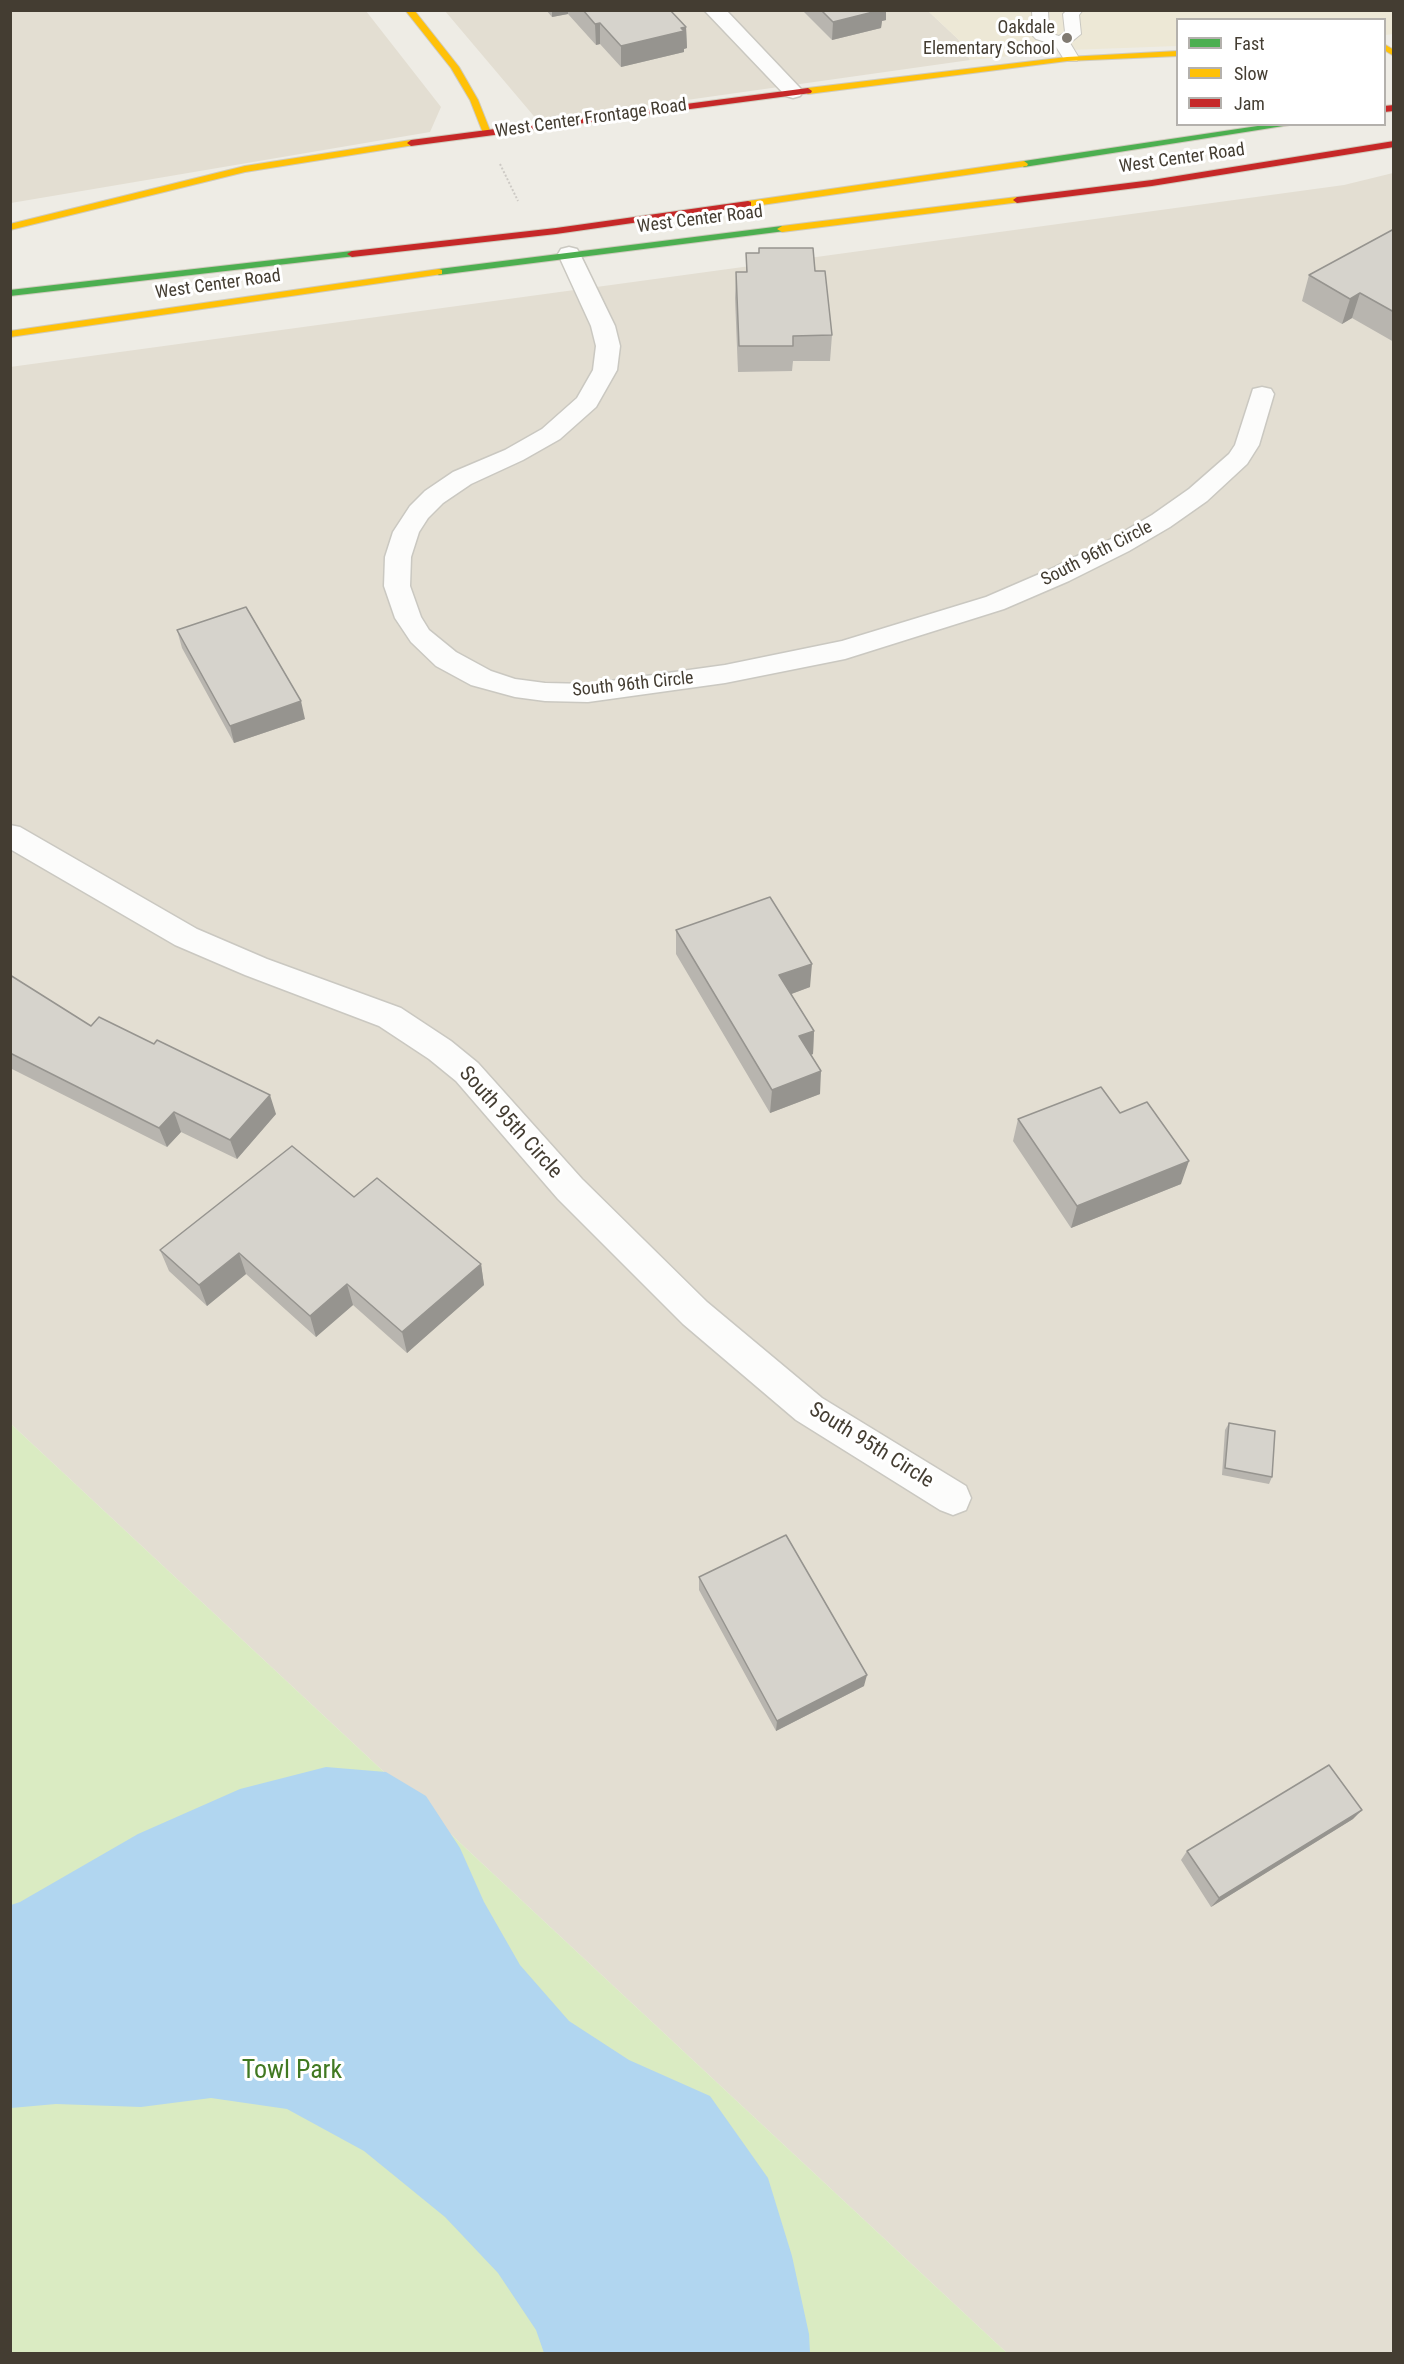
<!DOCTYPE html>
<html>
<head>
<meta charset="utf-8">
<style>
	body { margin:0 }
	#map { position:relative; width:1404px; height:2364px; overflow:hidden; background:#eeece5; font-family:"Roboto Condensed",sans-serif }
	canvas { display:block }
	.frame { position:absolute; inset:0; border:12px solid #443d32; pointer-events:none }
	.legend { position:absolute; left:1176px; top:18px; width:210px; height:108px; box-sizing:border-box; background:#fff; border:2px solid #b4b1ad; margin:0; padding:8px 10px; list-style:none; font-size:18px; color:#443d32 }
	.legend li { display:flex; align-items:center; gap:12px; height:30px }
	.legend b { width:30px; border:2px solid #b4b1ad }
</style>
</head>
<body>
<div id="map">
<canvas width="1404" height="2364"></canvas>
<div class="frame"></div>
<ul class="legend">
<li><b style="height:8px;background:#4caf50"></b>Fast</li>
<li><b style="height:8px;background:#ffc107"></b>Slow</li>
<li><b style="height:8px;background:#c62828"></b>Jam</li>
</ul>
</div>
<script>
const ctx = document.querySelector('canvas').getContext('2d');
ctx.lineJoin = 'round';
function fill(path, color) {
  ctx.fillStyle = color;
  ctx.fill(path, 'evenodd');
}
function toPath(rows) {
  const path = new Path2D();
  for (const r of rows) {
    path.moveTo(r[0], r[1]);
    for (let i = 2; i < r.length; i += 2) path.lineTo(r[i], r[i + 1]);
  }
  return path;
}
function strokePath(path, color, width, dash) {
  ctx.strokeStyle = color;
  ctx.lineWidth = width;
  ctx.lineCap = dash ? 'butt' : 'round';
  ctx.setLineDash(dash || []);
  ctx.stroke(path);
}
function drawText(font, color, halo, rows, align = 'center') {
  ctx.font = font + ' "Roboto Condensed",sans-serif';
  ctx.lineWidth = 6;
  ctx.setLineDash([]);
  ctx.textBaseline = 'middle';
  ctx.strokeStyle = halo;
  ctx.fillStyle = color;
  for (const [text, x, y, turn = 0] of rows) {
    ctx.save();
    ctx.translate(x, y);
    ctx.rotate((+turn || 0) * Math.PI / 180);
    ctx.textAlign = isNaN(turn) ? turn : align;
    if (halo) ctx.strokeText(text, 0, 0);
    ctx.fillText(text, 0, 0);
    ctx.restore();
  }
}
fill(toPath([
	[11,10,366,11,441,107,430,132,11,203],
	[445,11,928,11,959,40,970,60,538,121],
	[1393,173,1393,2353,1007,2353,11,1424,10,367,1344,185]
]), '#e3ded2');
fill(toPath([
	[928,11,1393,11,1394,34,1385,35,1384,20,1178,20,1177,46,1070,50,970,60,959,40]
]), '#ede8d6');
fill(toPath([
	[11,1424,1007,2353,11,2353]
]), '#daebc2');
fill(toPath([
	[326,1767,386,1772,426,1796,460,1848,484,1902,520,1965,569,2021,629,2060,710,2096,768,2178,792,2256,809,2334,810,2353,544,2353,536,2330,498,2273,445,2217,364,2151,287,2109,211,2098,141,2107,56,2104,11,2108,11,1905,20,1902,138,1834,240,1789]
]), '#b1d6f0');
const lane = toPath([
	[1032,10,1048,10,1049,33,1059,36,1065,32,1063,14,1066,11,1083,10,1079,15,1081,34,1070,43,1079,58,1077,61,1065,61,1055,45,1036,39,1033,36,1032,10]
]);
const street = toPath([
	[704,10,726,10,800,88,803,92,800,96,793,98,786,96,704,10],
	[569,247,577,249,580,254,615,326,620,346,617,370,596,407,560,439,523,460,471,484,443,503,428,518,419,532,411,557,410,586,421,617,429,630,456,652,491,671,515,679,545,683,588,684,725,665,842,641,986,597,1051,569,1111,539,1152,515,1189,489,1229,454,1235,445,1253,389,1262,387,1271,389,1274,394,1259,445,1247,464,1207,501,1170,527,1129,551,1069,581,1004,609,845,659,725,683,588,702,545,701,515,697,471,685,436,666,411,642,395,618,384,586,385,557,393,532,410,506,425,491,453,472,505,450,542,429,577,398,593,370,596,346,591,326,558,254,561,249,569,247],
	[10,825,20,827,197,929,267,959,401,1008,451,1041,478,1063,582,1179,707,1302,822,1398,966,1486,971,1498,966,1510,953,1515,940,1510,796,1420,683,1324,558,1199,456,1081,429,1059,379,1026,245,975,175,945,10,849,10,825]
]);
const fast = toPath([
	[1271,124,1296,124,1024,167,1020,164,1024,161,1271,124],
	[782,226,785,227,785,231,439,275,434,272,439,269,782,226],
	[352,251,355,252,355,256,10,296,10,290,352,251]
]);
const slow = toPath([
	[405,10,414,10,459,67,478,100,491,133,490,135,483,133,470,100,451,68,405,10],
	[1384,44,1394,50,1394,56,1384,50,1384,44],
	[1178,51,1178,56,1067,61,808,94,804,91,808,88,1067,57,1178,51],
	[411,140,414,141,414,145,245,172,10,230,10,224,245,166,411,140],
	[1024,161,1028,164,1027,166,748,207,744,204,748,201,1024,161],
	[1017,197,1020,198,1020,202,782,232,777,229,782,226,1017,197],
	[439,269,442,270,442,274,10,337,10,331,439,269]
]);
const jam = toPath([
	[808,88,812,91,811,93,411,146,407,143,411,140,808,88],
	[1394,105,1394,111,1384,112,1384,106,1394,105],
	[1394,141,1394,147,1152,186,1017,203,1013,200,1017,197,1152,180,1394,141],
	[748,201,751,202,751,206,556,234,352,257,347,254,352,251,556,228,748,201]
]);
strokePath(lane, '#cac8c1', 2);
strokePath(street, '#cac8c1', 3);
strokePath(fast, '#cfcbbd', 2);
strokePath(slow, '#cfcbbd', 2);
strokePath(jam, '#cfcbbd', 2);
strokePath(toPath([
	[500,164,518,201]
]), '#cdcac5', 2, [2, 2]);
fill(lane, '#fcfcfb');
fill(street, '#fcfcfb');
fill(fast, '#4caf50');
fill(slow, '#ffc107');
fill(jam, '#c62828');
fill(toPath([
	[546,10,670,10,686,27,687,48,684,49,684,52,621,67,600,44,596,45,568,14,552,17],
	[802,10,886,10,886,20,882,21,881,28,832,40],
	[1394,229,1394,342,1352,318,1342,324,1302,301,1309,275],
	[759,248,815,271,832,335,830,361,793,361,792,371,738,372,735,298,736,272,746,272,746,253,759,253],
	[177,630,305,719,234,743,182,648],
	[676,930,810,987,791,994,814,1031,813,1054,811,1055,820,1094,770,1113,676,954],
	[10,975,91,1026,276,1114,237,1159,181,1132,167,1147,10,1068],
	[1120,1113,1181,1184,1071,1228,1013,1141,1018,1119],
	[354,1197,481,1264,484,1285,407,1353,353,1305,316,1337,246,1274,207,1306,169,1271,160,1250],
	[1229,1423,1272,1477,1269,1484,1222,1475,1225,1430],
	[699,1577,864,1686,776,1731,699,1590],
	[1353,1819,1211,1907,1181,1860,1187,1851]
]), '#b8b5af');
fill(toPath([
	[552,10,568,10,568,14,552,17],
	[877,10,886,10,886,20,882,21,881,28,832,40,833,22],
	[600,23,600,44,596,45,595,24],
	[686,27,687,48,684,49,684,52,621,67,621,46],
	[1360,293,1352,318,1342,324,1350,299],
	[301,701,305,719,234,743,230,726],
	[812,964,810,987,778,999,779,975],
	[814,1031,813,1054,798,1059,799,1036],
	[821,1071,820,1094,770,1113,772,1090],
	[270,1095,276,1114,237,1159,230,1140],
	[174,1112,181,1132,167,1147,159,1128],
	[1189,1161,1181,1184,1071,1228,1077,1206],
	[239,1253,246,1274,207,1306,199,1285],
	[481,1264,484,1285,407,1353,402,1332],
	[347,1284,353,1305,316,1337,310,1316],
	[867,1675,864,1686,776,1731,777,1721],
	[1362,1810,1353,1819,1211,1907,1219,1898]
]), '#96948f');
const building = toPath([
	[583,10,670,10,686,27,681,28,684,31,621,46,600,23,595,24,583,10],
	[821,10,881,10,833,22,821,10],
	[1394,229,1394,312,1360,293,1350,299,1309,275,1394,229],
	[759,248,813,248,815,271,825,271,832,335,793,336,793,346,739,346,736,272,747,272,746,253,759,253,759,248],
	[246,607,301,701,230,726,177,630,246,607],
	[770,897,812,964,779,975,814,1031,799,1036,821,1071,772,1090,676,930,770,897],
	[10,975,91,1026,99,1017,154,1044,157,1040,270,1095,230,1140,174,1112,159,1128,10,1053,10,975],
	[1101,1087,1120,1113,1147,1102,1189,1161,1077,1206,1018,1119,1101,1087],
	[292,1146,354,1197,377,1178,481,1264,402,1332,347,1284,310,1316,239,1253,199,1285,160,1250,292,1146],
	[1229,1423,1275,1431,1272,1477,1225,1468,1229,1423],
	[786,1535,867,1675,777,1721,699,1577,786,1535],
	[1329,1765,1362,1810,1219,1898,1187,1851,1329,1765]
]);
fill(building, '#d6d3cc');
strokePath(building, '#96948f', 1.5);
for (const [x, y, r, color] of [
	[1067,38,6,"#807a71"]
]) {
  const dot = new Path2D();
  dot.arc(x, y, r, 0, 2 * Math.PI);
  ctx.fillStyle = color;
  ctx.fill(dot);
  strokePath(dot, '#fff', 2);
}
drawText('18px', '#443d32', '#fff', [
	["Oakdale",1055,28],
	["Elementary School",1055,49]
], 'right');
drawText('18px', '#443d32', '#fff', [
	["West Center Frontage Road",591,119,-8],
	["West Center Road",1182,159,-8],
	["West Center Road",700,220,-7],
	["West Center Road",218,285,-8],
	["South 96th Circle",1097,554,-27],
	["South 96th Circle",633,685,-6]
]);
drawText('21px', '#443d32', '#fff', [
	["South 95th Circle",510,1123,48],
	["South 95th Circle",871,1446,32]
]);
drawText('26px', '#417922', '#fff', [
	["Towl Park",292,2071]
]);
</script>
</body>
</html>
